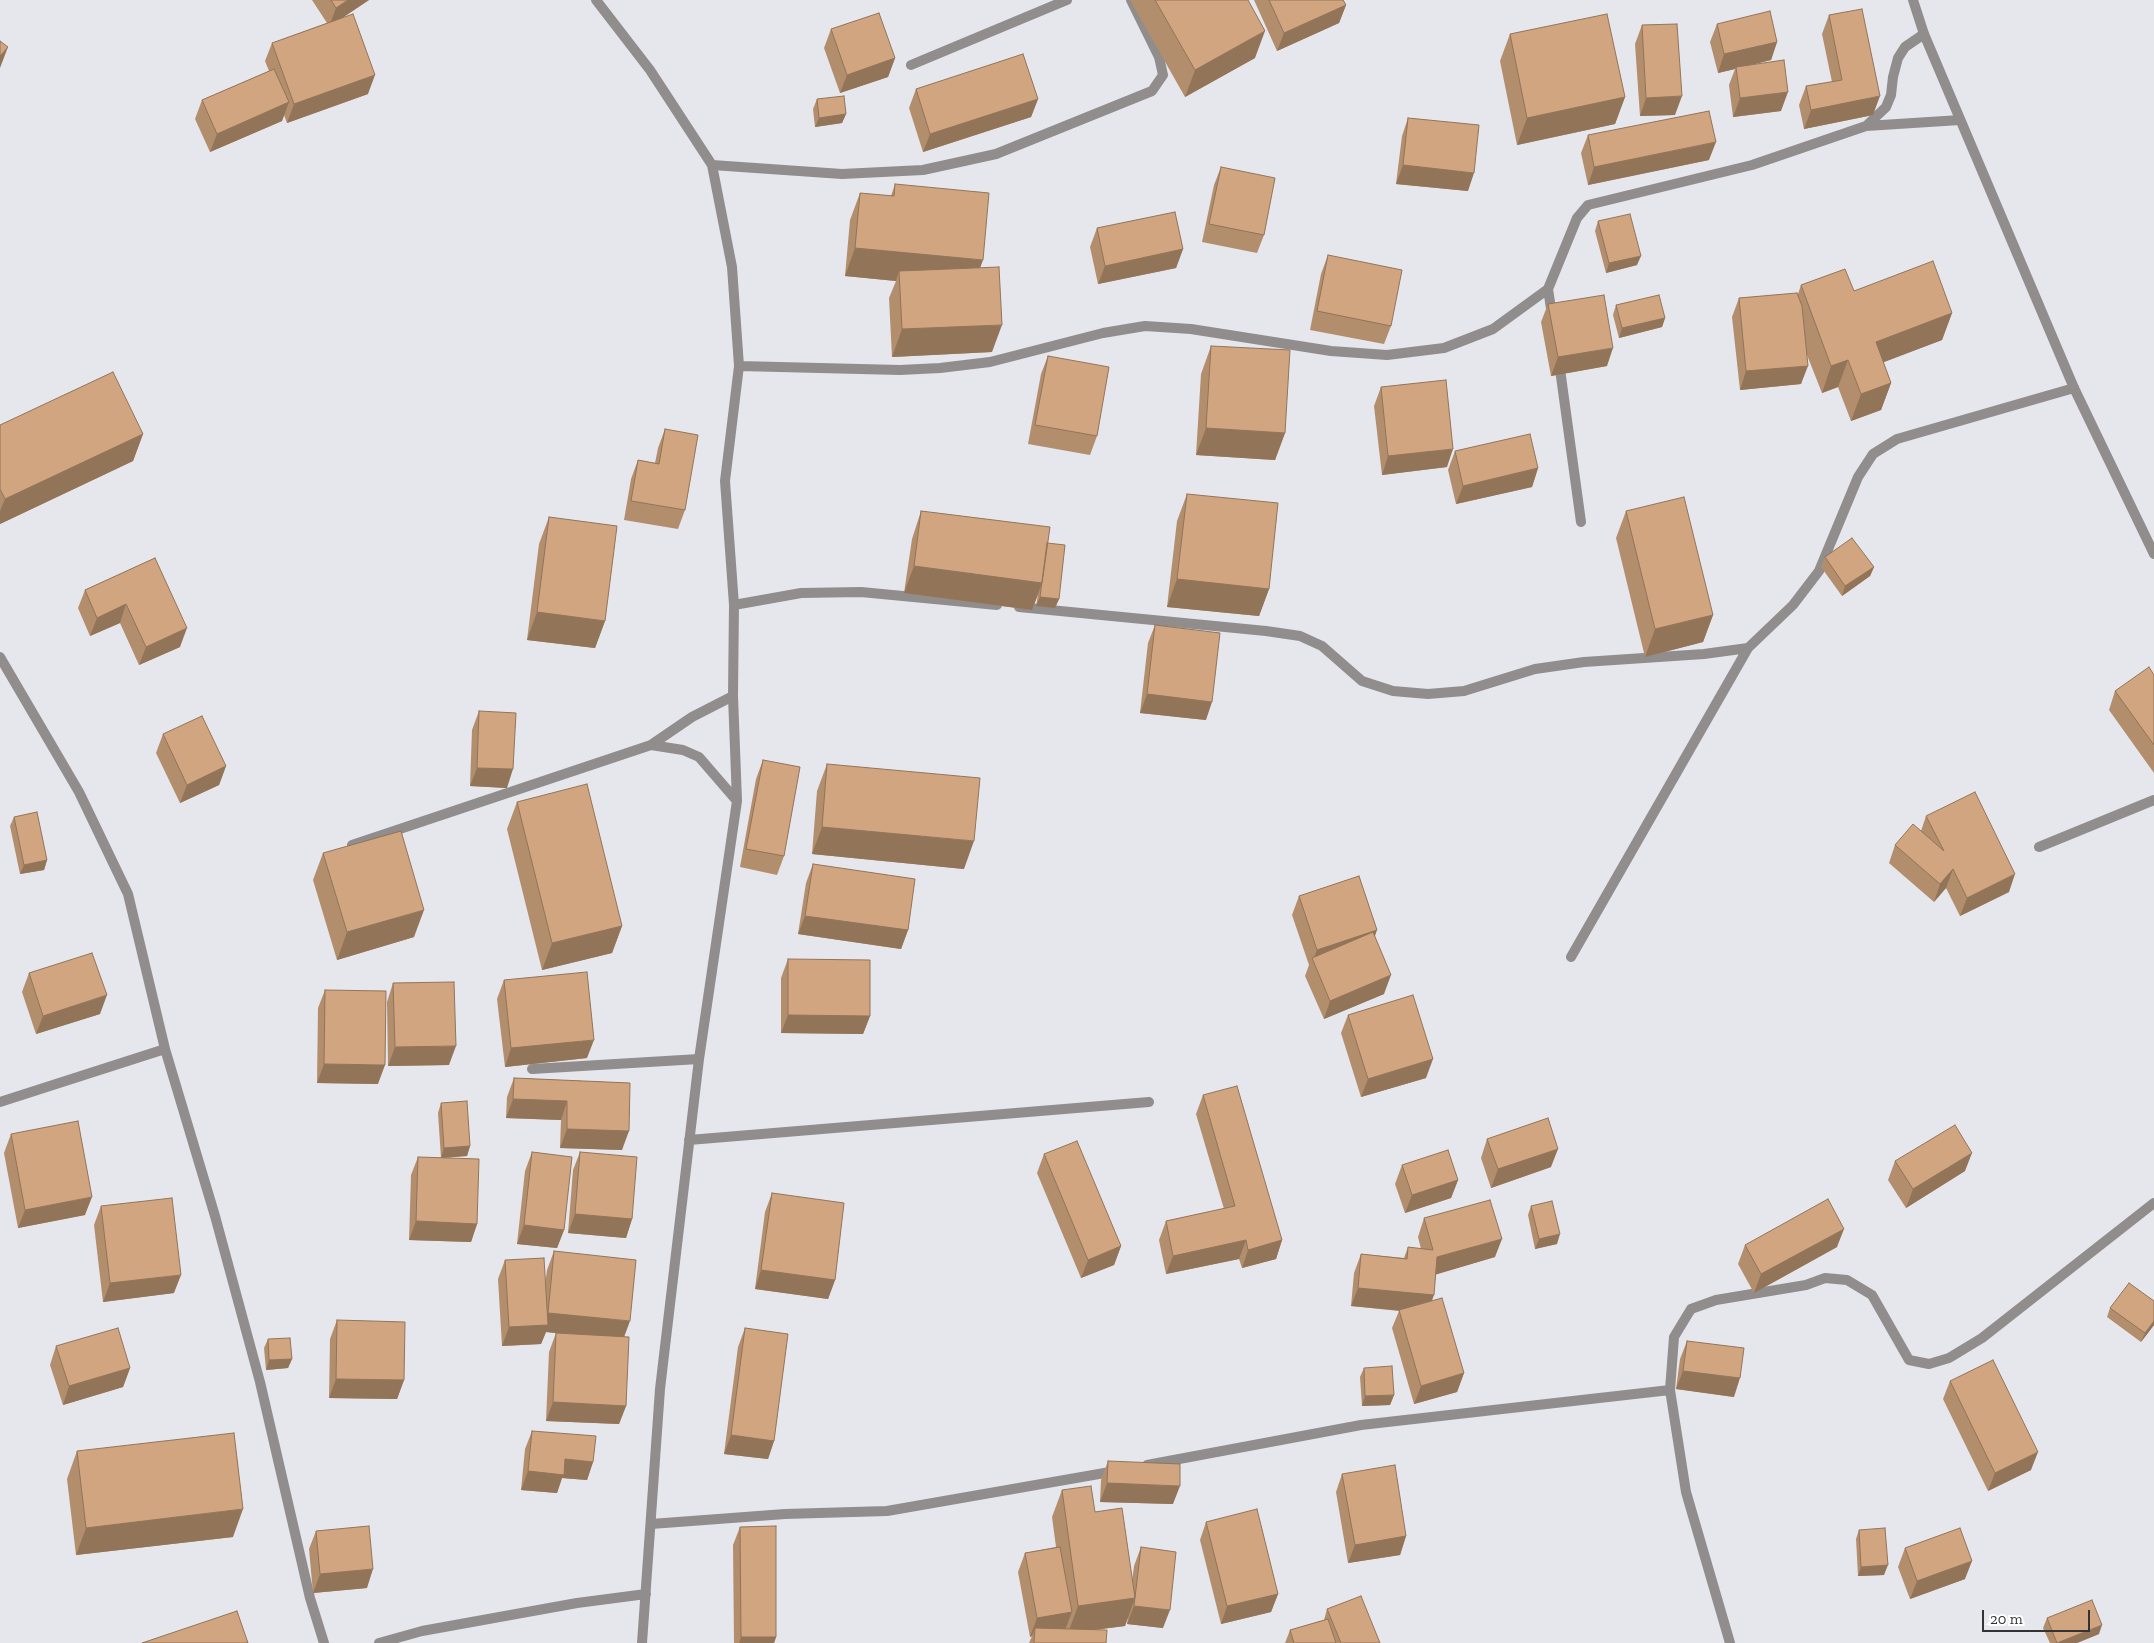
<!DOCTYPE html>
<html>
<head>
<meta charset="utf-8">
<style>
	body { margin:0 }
	#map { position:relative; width:2154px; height:1643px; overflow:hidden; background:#e6e6ed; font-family:"Zilla Slab",serif }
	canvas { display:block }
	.scale { position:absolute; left:1982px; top:1610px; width:108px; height:22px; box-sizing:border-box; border:2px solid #333336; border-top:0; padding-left:6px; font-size:15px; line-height:18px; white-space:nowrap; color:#333336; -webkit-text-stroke:4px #fff; paint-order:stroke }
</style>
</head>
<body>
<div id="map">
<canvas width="2154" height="1643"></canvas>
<div class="scale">20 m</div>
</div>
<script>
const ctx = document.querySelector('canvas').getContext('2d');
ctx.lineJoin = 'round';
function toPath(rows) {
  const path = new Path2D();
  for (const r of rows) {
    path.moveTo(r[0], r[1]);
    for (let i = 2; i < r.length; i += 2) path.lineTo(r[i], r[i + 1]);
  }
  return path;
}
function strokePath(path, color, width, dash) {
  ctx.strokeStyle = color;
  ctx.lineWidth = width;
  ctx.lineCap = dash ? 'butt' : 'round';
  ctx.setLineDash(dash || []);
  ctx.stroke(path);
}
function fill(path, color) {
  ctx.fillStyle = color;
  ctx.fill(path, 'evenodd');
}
strokePath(toPath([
	[596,0,650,70,712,165,732,267,739,366,725,481,734,605,733,696,737,801,699,1059,660,1389,642,1643],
	[911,65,1067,0],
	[1866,126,1886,107,1891,95,1893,77,1898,58,1905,47,1924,34],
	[712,165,842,174,923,170,996,154,1152,91,1163,75,1159,57,1131,0],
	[1552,315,1548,289,1577,218,1588,205,1752,165,1866,126,1960,120],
	[1559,362,1581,522],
	[739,366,900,370,940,368,990,362,1103,333,1145,326,1191,329,1331,351,1387,355,1444,348,1493,329,1548,289],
	[734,605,801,593,861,592,997,605],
	[1019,607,1266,631,1300,636,1322,646,1362,681,1393,691,1428,694,1464,691,1535,669,1584,662,1704,654,1748,648],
	[0,657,79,792,128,894,165,1049,215,1216,260,1382,310,1598,324,1643],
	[651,745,683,750,699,757,737,801],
	[352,845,651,745,692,717,733,696],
	[2039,847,2154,800],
	[1571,957,1748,648,1793,605,1819,571,1858,477,1873,454,1897,439,2074,388],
	[532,1069,699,1059],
	[0,1102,165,1049],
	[689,1140,1149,1102],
	[1147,1465,1361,1425,1670,1390],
	[651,1524,785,1514,887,1511,1116,1471],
	[379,1643,422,1631,577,1603,646,1594],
	[1730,1643,1686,1492,1670,1390,1674,1337,1691,1309,1716,1300,1806,1285,1825,1278,1847,1280,1872,1295,1909,1360,1929,1364,1949,1358,1982,1338,2154,1203]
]), '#908d8c', 10);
strokePath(toPath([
	[1913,0,1924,34,2074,388,2154,554]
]), '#908d8c', 10);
fill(toPath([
	[312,0,369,0,343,17,368,94,287,123,284,115,282,121,210,152,195,119,202,100,269,71,265,61,272,43,327,23],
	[1130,0,1248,0,1255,58,1185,97],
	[1254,0,1343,0,1346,5,1339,23,1277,51],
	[1829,15,1873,115,1804,129,1799,105,1806,86,1832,82,1822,34],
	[1717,24,1777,42,1771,60,1753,64,1781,111,1733,117,1729,85,1735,69,1718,73,1710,42],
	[1642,25,1675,115,1640,116,1635,44],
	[831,29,895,58,888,77,840,93,824,48],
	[1510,34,1625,97,1615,124,1517,145,1500,61],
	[916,89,1038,99,1031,117,923,152,909,108],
	[817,99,846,114,842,123,815,127,813,109],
	[1408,118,1468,191,1396,184,1402,136],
	[1588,135,1709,160,1588,185,1581,153],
	[1221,167,1264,235,1257,253,1202,242,1214,185],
	[895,184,980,268,992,352,892,357,889,298,896,281,845,276,850,220,860,193,891,196],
	[1598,221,1637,265,1606,273,1595,231],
	[1097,228,1183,249,1176,268,1098,284,1090,247],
	[1328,255,1391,326,1384,344,1310,330,1321,274],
	[1801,285,1854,291,1952,313,1942,340,1883,362,1891,383,1881,410,1851,421,1838,387,1822,393,1807,355,1801,384,1740,390,1732,317,1739,298,1798,294],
	[1548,304,1607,366,1551,376,1541,322],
	[1616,305,1665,318,1662,327,1619,338,1613,315],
	[1211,346,1285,433,1275,460,1196,455,1201,374],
	[1048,356,1097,436,1090,455,1028,444,1041,374],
	[1381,387,1447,467,1382,475,1374,406],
	[0,425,143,434,133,461,0,524],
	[665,429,685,510,678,529,624,520,631,479,638,460,655,463,658,448],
	[1455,451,1538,468,1532,487,1456,504,1448,470],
	[1187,494,1269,589,1259,616,1167,607,1177,521],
	[921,511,1047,543,1059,599,1055,608,1036,606,1038,595,1032,610,904,593,912,539],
	[1626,511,1713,615,1703,642,1645,657,1616,538],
	[549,517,605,621,595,648,527,640,539,544],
	[1825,557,1874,567,1870,576,1842,596,1821,567],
	[155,558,180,647,139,665,120,623,90,636,78,608,85,590],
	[1155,625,1206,720,1140,713,1148,643],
	[2154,675,2154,773,2109,710,2115,691],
	[479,711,507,788,470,786,472,730],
	[163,734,226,766,219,785,180,803,156,753],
	[763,760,784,856,777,875,740,867,756,779],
	[827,764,964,869,812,854,817,791],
	[517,802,622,926,612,953,542,970,507,829],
	[1926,816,2009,892,1960,916,1946,888,1934,902,1889,863,1895,845,1921,831],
	[14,817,47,860,44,870,20,874,10,826],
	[323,853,414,937,337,960,313,880],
	[813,864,908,930,901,949,798,934,806,883],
	[1299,896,1375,937,1384,994,1324,1019,1305,976,1309,965,1292,915],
	[788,959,870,1016,863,1034,781,1033,781,978],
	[29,973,100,1014,36,1034,22,992],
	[504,980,587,1058,505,1067,497,999],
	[393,983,449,1065,388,1066,387,1002],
	[325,990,378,1084,317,1083,318,1008],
	[1348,1015,1426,1078,1361,1097,1341,1033],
	[514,1078,630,1083,622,1150,560,1148,561,1120,506,1118,507,1097],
	[1203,1095,1282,1240,1276,1259,1242,1268,1239,1259,1166,1274,1159,1240,1166,1221,1224,1209,1196,1114],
	[441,1103,470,1146,467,1156,442,1158,477,1224,471,1242,409,1240,411,1175,418,1157,441,1158,438,1113],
	[11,1134,85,1215,18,1228,4,1153],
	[1487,1139,1551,1167,1491,1188,1481,1158],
	[532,1152,564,1230,557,1248,517,1244,525,1171],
	[580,1152,632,1219,626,1238,568,1233,573,1170],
	[1044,1154,1121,1246,1114,1265,1081,1278,1037,1173],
	[1895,1161,1965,1171,1906,1208,1888,1180],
	[1402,1165,1458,1180,1451,1198,1405,1213,1395,1184],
	[772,1193,835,1280,828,1299,755,1289,765,1212],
	[101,1206,174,1293,103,1302,94,1225],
	[1531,1206,1557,1244,1535,1249,1528,1215],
	[1424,1218,1495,1257,1436,1274,1432,1301,1464,1373,1457,1392,1414,1404,1392,1328,1399,1311,1351,1306,1354,1273,1361,1254,1404,1258,1408,1247,1421,1249,1418,1237],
	[1745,1245,1837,1247,1754,1293,1738,1264],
	[554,1251,624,1337,626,1406,619,1424,546,1421,549,1352,556,1333,566,1334,546,1332,541,1344,502,1346,498,1279,505,1260,545,1285,547,1270],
	[2154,1301,2154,1325,2141,1342,2107,1317,2110,1308],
	[337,1320,404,1380,397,1399,329,1398,330,1339],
	[745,1328,774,1441,768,1459,724,1454,738,1347],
	[268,1339,292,1359,288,1368,266,1370,264,1348],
	[1687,1341,1734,1397,1676,1389,1680,1359],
	[56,1346,130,1368,123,1387,63,1405,50,1365],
	[1364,1368,1394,1395,1390,1405,1362,1406,1360,1377],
	[1950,1381,2031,1470,1988,1491,1943,1399],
	[532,1431,593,1462,587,1480,562,1478,557,1493,521,1490,525,1449],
	[77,1451,233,1537,76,1555,67,1479],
	[1108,1461,1173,1504,1100,1502,1101,1480],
	[1342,1474,1406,1536,1400,1555,1348,1563,1336,1492],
	[1062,1490,1095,1512,1132,1581,1134,1566,1141,1547,1163,1628,1127,1624,1128,1616,1125,1626,1094,1630,1106,1643,1029,1643,1032,1636,1030,1637,1018,1572,1025,1553,1056,1547,1052,1517],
	[1206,1522,1278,1594,1271,1612,1221,1624,1200,1540],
	[740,1527,776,1637,774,1643,734,1643,733,1545],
	[1859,1530,1884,1575,1858,1576,1856,1539],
	[316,1531,367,1588,313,1593,309,1549],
	[1905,1548,1965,1579,1910,1599,1898,1567],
	[1327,1609,1380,1643,1285,1643,1290,1630,1324,1620],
	[2047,1618,2099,1634,2077,1643,2050,1643,2043,1628]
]), '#b38e6d');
fill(toPath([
	[348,0,369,0,329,27,336,8],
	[1346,5,1339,23,1277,51,1284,33],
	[1265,31,1255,58,1185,97,1195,70],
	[1777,42,1771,60,1736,69,1736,67,1735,69,1718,73,1724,54],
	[8,47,0,68,0,56],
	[895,58,888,77,840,93,847,75],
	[375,75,368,94,287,123,294,104],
	[1788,92,1781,111,1733,117,1740,98],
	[1682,96,1675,115,1640,116,1646,98],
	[1880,96,1873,115,1804,129,1811,110],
	[1625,97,1615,124,1517,145,1527,118],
	[1038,99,1031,117,923,152,930,134],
	[289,102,282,121,210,152,217,134],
	[846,114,842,123,815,127,819,118],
	[1716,142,1709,160,1588,185,1594,167],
	[1403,165,1474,173,1468,191,1396,184],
	[855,248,983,260,973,288,899,271,896,281,845,276],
	[1183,249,1176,268,1098,284,1105,266],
	[1641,256,1637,265,1606,273,1609,263],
	[1952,313,1942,340,1866,369,1876,342],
	[1665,318,1662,327,1619,338,1622,328],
	[1002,325,992,352,892,357,902,329],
	[1613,348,1607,366,1551,376,1558,357],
	[1848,360,1838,387,1822,393,1831,366],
	[1808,366,1801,384,1740,390,1746,371],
	[1891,383,1881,410,1851,421,1861,394],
	[1206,428,1285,433,1275,460,1196,455],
	[143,434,133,461,0,524,0,511,5,499],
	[1453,449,1447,467,1382,475,1388,456],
	[1538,468,1532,487,1456,504,1463,486],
	[914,566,1042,583,1032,610,904,593],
	[1874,567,1870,576,1842,596,1845,586],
	[1177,579,1269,589,1259,616,1167,607],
	[1040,597,1059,599,1055,608,1036,606],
	[126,604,120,623,90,636,97,618],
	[537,612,605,621,595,648,527,640],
	[1713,615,1703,642,1645,657,1655,629],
	[187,628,180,647,139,665,146,647],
	[1147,694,1212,702,1206,720,1140,713],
	[226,766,219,785,180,803,187,785],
	[477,768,513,769,507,788,470,786],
	[822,827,974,841,964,869,812,854],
	[47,860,44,870,20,874,24,865],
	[1953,869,1946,888,1934,902,1940,884],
	[2015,874,2009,892,1960,916,1967,898],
	[424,910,414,937,337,960,347,932],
	[805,916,908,930,901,949,798,934],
	[622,926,612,953,542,970,552,943],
	[1377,930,1371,948,1313,960,1317,950],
	[1391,975,1384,994,1324,1019,1330,1001],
	[107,995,100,1014,36,1034,43,1016],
	[788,1015,870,1016,863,1034,781,1033],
	[594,1040,587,1058,505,1067,511,1048],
	[456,1046,449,1065,388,1066,395,1047],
	[1433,1059,1426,1078,1361,1097,1368,1079],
	[324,1064,385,1065,378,1084,317,1083],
	[513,1099,567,1101,561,1120,506,1118],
	[567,1129,629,1131,622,1150,560,1148],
	[470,1146,467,1156,441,1158,444,1148],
	[1558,1149,1551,1167,1491,1188,1498,1169],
	[1972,1153,1965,1171,1906,1208,1913,1189],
	[1458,1180,1451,1198,1405,1213,1412,1195],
	[92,1197,85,1215,18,1228,25,1210],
	[575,1214,632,1219,626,1238,568,1233],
	[416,1221,477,1224,471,1242,409,1240],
	[524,1225,564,1230,557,1248,517,1244],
	[1844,1229,1837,1247,1754,1293,1761,1274],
	[1560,1234,1557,1244,1535,1249,1539,1239],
	[1502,1239,1495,1257,1431,1276,1437,1257],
	[1246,1240,1239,1259,1166,1274,1173,1256],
	[1282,1240,1276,1259,1242,1268,1248,1250],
	[1121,1246,1114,1265,1081,1278,1088,1260],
	[761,1270,835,1280,828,1299,755,1289],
	[181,1275,174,1293,103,1302,110,1283],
	[1358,1288,1434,1295,1427,1313,1351,1306],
	[548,1313,630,1321,623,1340,546,1332,541,1344,502,1346,509,1327],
	[2154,1321,2154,1325,2141,1342,2145,1333],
	[292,1359,288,1368,266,1370,269,1360],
	[130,1368,123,1387,63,1405,69,1386],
	[1683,1371,1740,1378,1734,1397,1676,1389],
	[1464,1373,1457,1392,1414,1404,1421,1386],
	[336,1379,404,1380,397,1399,329,1398],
	[1394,1395,1390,1405,1362,1406,1365,1396],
	[553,1402,626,1406,619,1424,546,1421],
	[731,1435,774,1441,768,1459,724,1454],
	[2038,1452,2031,1470,1988,1491,1995,1473],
	[565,1459,593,1462,587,1480,562,1478,557,1493,521,1490,528,1471],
	[1107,1483,1180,1486,1173,1504,1100,1502],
	[243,1509,233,1537,76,1555,86,1528],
	[1406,1536,1400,1555,1348,1563,1355,1545],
	[1972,1561,1965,1579,1910,1599,1917,1581],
	[1888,1565,1884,1575,1858,1576,1861,1567],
	[373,1569,367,1588,313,1593,320,1574],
	[1278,1594,1271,1612,1221,1624,1227,1606],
	[1135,1598,1125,1626,1068,1633,1078,1606],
	[1134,1606,1170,1610,1163,1628,1127,1624],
	[1072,1612,1065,1630,1035,1628,1032,1636,1030,1637,1037,1618],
	[2102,1625,2099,1634,2077,1643,2058,1643],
	[741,1637,776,1637,774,1643,739,1643]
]), '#927459');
const building = toPath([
	[331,0,348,0,336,8,331,0],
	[1155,0,1248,0,1265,31,1195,70,1155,0],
	[1269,0,1343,0,1346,5,1284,33,1269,0],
	[1862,9,1880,96,1811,110,1806,86,1842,80,1829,15,1862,9],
	[1770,11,1777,42,1724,54,1717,24,1770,11],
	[879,13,895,58,847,75,831,29,879,13],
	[353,14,375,75,294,104,272,43,353,14],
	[1607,14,1625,97,1527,118,1510,34,1607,14],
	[1677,24,1682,96,1646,98,1642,25,1677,24],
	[0,41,8,47,0,56,0,41],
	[1023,54,1038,99,930,134,916,89,1023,54],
	[1784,60,1788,92,1740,98,1736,67,1784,60],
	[274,69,289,102,217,134,202,100,274,69],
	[844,96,846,114,819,118,817,99,844,96],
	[1709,111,1716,142,1594,167,1588,135,1709,111],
	[1408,118,1479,125,1474,173,1403,165,1408,118],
	[1221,167,1275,178,1264,235,1209,224,1221,167],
	[895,184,989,193,983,260,855,248,860,193,894,196,895,184],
	[1175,212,1183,249,1105,266,1097,228,1175,212],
	[1630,214,1641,256,1609,263,1598,221,1630,214],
	[1328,255,1402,270,1391,326,1317,311,1328,255],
	[1933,261,1952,313,1876,342,1891,383,1861,394,1848,360,1831,366,1801,285,1845,269,1854,291,1933,261],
	[999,267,1002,325,902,329,899,271,999,267],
	[1797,293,1802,306,1808,366,1746,371,1739,298,1797,293],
	[1604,295,1613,348,1558,357,1548,304,1604,295],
	[1659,295,1665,318,1622,328,1616,305,1659,295],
	[1211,346,1290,350,1285,433,1206,428,1211,346],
	[1048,356,1109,367,1097,436,1035,425,1048,356],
	[113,372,143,434,5,499,0,489,0,425,113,372],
	[1446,380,1453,449,1388,456,1381,387,1446,380],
	[665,429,698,435,685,510,631,501,638,460,659,464,665,429],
	[1530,434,1538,468,1463,486,1455,451,1530,434],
	[1187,494,1278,503,1269,589,1177,579,1187,494],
	[1684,497,1713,615,1655,629,1626,511,1684,497],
	[921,511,1050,527,1042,583,914,566,921,511],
	[549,517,617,526,605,621,537,612,549,517],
	[1852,538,1874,567,1845,586,1825,557,1852,538],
	[1047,543,1065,545,1059,599,1040,597,1047,543],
	[155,558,187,628,146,647,126,604,97,618,85,590,155,558],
	[1155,625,1220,633,1212,702,1147,694,1155,625],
	[2149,667,2154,675,2154,745,2115,691,2149,667],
	[479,711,516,713,513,769,477,768,479,711],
	[202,716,226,766,187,785,163,734,202,716],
	[763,760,800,767,784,856,746,849,763,760],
	[827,764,980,778,974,841,822,827,827,764],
	[587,784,622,926,552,943,517,802,587,784],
	[1975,792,2015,874,1967,898,1953,869,1940,884,1895,845,1913,824,1944,851,1926,816,1975,792],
	[37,812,47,860,24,865,14,817,37,812],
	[401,831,424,910,347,932,323,853,401,831],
	[813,864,915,879,908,930,805,916,813,864],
	[1359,876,1377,930,1317,950,1299,896,1359,876],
	[1373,932,1391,975,1330,1001,1312,958,1373,932],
	[92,953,107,995,43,1016,29,973,92,953],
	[788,959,870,960,870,1016,788,1015,788,959],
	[587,972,594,1040,511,1048,504,980,587,972],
	[454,982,456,1046,395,1047,393,983,454,982],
	[325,990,386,991,385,1065,324,1064,325,990],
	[1413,995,1433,1059,1368,1079,1348,1015,1413,995],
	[514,1078,630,1083,629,1131,567,1129,567,1101,513,1099,514,1078],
	[1237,1086,1282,1240,1248,1250,1246,1240,1173,1256,1166,1221,1235,1206,1203,1095,1237,1086],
	[467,1101,470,1146,444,1148,441,1103,467,1101],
	[1548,1118,1558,1149,1498,1169,1487,1139,1548,1118],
	[78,1121,92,1197,25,1210,11,1134,78,1121],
	[1955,1125,1972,1153,1913,1189,1895,1161,1955,1125],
	[1077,1141,1121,1246,1088,1260,1044,1154,1077,1141],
	[1448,1150,1458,1180,1412,1195,1402,1165,1448,1150],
	[532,1152,572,1157,564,1230,524,1225,532,1152],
	[580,1152,637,1157,632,1219,575,1214,580,1152],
	[418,1157,479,1159,477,1224,416,1221,418,1157],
	[772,1193,844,1203,835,1280,761,1270,772,1193],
	[172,1198,181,1275,110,1283,101,1206,172,1198],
	[1828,1199,1844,1229,1761,1274,1745,1245,1828,1199],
	[1490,1200,1502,1239,1437,1257,1434,1295,1358,1288,1361,1254,1407,1259,1408,1247,1433,1250,1424,1218,1490,1200],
	[1552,1201,1560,1234,1539,1239,1531,1206,1552,1201],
	[554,1251,636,1260,630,1321,548,1313,554,1251],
	[544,1258,548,1325,509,1327,505,1260,544,1258],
	[2129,1283,2154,1301,2154,1321,2145,1333,2110,1308,2129,1283],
	[1442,1298,1464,1373,1421,1386,1399,1310,1442,1298],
	[337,1320,405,1322,404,1380,336,1379,337,1320],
	[118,1328,130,1368,69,1386,56,1346,118,1328],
	[745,1328,788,1334,774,1441,731,1435,745,1328],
	[556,1333,629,1337,626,1406,553,1402,556,1333],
	[290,1338,292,1359,269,1360,268,1339,290,1338],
	[1687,1341,1744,1348,1740,1378,1683,1371,1687,1341],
	[1993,1360,2038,1452,1995,1473,1950,1381,1993,1360],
	[1392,1366,1394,1395,1365,1396,1364,1368,1392,1366],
	[532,1431,596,1436,593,1462,565,1459,564,1475,528,1471,532,1431],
	[234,1433,243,1509,86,1528,77,1451,234,1433],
	[1108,1461,1180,1464,1180,1486,1107,1483,1108,1461],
	[1395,1465,1406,1536,1355,1545,1342,1474,1395,1465],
	[1091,1486,1095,1512,1122,1508,1135,1598,1078,1606,1062,1490,1091,1486],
	[1257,1509,1278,1594,1227,1606,1206,1522,1257,1509],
	[369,1526,373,1569,320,1574,316,1531,369,1526],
	[776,1526,776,1637,741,1637,740,1527,776,1526],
	[1885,1528,1888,1565,1861,1567,1859,1530,1885,1528],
	[1960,1528,1972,1561,1917,1581,1905,1548,1960,1528],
	[1060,1547,1072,1612,1037,1618,1025,1553,1060,1547],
	[1141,1547,1176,1552,1170,1610,1134,1606,1141,1547],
	[1361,1596,1380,1643,1341,1643,1327,1609,1361,1596],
	[2092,1600,2102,1625,2057,1643,2047,1618,2092,1600],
	[237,1611,248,1643,142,1643,237,1611],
	[1328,1619,1336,1643,1294,1643,1290,1630,1328,1619],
	[1035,1628,1107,1630,1106,1643,1034,1643,1035,1628]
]);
fill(building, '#d0a57f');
strokePath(building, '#927459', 1);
</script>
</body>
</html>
